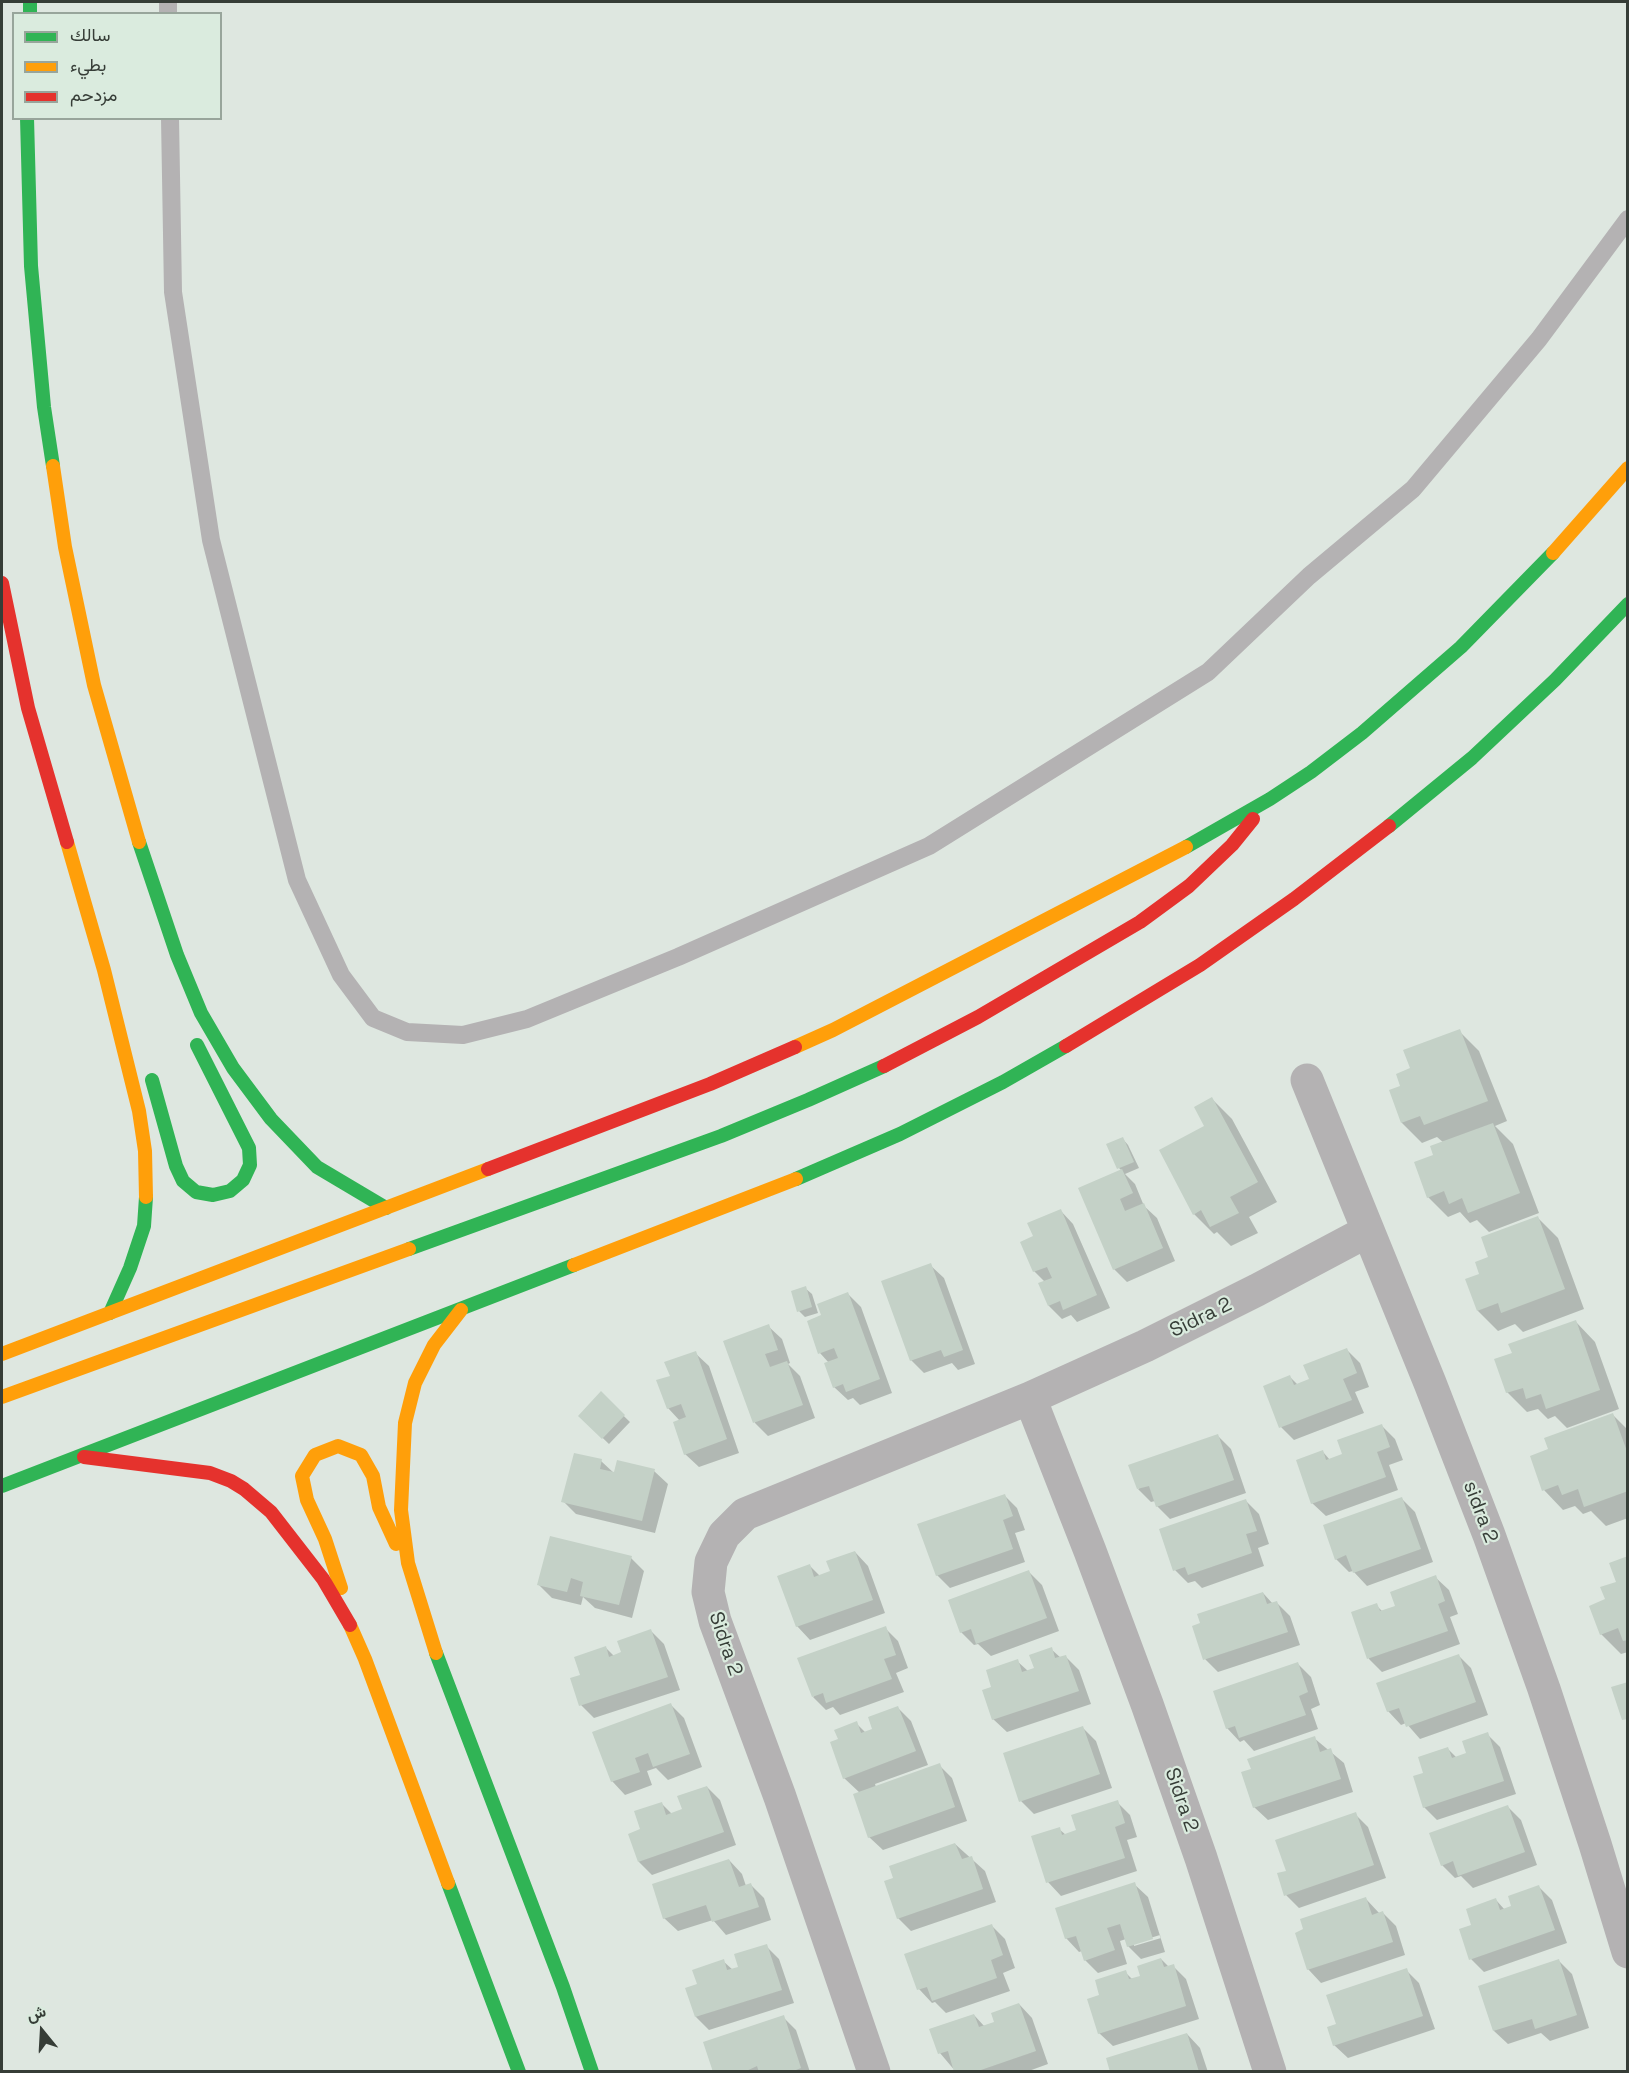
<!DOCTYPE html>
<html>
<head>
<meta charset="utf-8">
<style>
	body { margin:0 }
	#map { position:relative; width:1629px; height:2073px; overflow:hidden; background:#dee7e0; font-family:"Space Grotesk",Vazirmatn,sans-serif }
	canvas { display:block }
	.frame { position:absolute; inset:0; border:3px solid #363d37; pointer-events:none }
	.legend { position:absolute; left:12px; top:12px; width:210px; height:108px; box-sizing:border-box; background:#daebde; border:2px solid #98a59b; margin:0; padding:8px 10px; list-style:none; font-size:18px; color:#363d37 }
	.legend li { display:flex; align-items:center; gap:12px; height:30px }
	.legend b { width:30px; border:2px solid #98a59b }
	.north { position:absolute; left:12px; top:2001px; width:60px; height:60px; -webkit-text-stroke:4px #daebde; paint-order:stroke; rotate:342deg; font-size:16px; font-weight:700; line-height:24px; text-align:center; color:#363d37 }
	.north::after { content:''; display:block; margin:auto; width:21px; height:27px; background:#363d37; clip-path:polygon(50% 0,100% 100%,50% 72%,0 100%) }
</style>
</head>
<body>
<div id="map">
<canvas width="1629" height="2073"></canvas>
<div class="frame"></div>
<ul class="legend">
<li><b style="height:8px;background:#30b455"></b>سالك</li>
<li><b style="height:8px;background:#ff9f0a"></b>بطيء</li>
<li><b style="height:8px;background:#e5322d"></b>مزدحم</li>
</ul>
<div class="north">ش</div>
</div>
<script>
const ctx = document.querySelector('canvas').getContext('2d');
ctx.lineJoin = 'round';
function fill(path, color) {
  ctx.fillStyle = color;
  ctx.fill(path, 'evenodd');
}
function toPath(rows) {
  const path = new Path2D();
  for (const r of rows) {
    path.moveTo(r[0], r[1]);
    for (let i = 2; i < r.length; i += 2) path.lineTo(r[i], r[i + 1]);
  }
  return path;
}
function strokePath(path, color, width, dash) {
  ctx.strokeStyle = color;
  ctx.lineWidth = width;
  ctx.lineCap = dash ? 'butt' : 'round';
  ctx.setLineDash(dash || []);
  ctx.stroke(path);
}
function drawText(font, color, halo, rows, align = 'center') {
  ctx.font = font + ' "Space Grotesk",sans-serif';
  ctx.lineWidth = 4.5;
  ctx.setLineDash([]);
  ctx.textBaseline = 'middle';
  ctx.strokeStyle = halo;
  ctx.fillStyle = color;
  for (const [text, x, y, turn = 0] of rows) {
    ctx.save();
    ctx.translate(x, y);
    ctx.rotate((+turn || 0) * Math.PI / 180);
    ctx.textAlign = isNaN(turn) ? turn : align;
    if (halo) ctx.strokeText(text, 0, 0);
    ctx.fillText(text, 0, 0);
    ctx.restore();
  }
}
fill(toPath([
	[1459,1031,1479,1051,1507,1121,1495,1126,1513,1144,1539,1213,1489,1232,1477,1220,1470,1223,1460,1212,1448,1217,1428,1197,1435,1156,1444,1143,1437,1137,1422,1143,1402,1123,1391,1091,1402,1087,1412,1069],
	[1212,1099,1232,1119,1277,1202,1249,1217,1258,1233,1231,1246,1217,1232,1214,1234,1194,1214,1206,1127],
	[1122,1138,1128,1145,1139,1168,1125,1174,1135,1184,1144,1206,1157,1218,1175,1261,1127,1282,1114,1269,1121,1170,1119,1168],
	[1060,1210,1073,1224,1110,1308,1077,1322,1071,1315,1062,1319,1049,1306,1040,1284,1045,1282,1034,1271,1035,1237],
	[1538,1218,1558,1238,1584,1309,1523,1332,1515,1324,1498,1331,1478,1311,1467,1280,1481,1275,1490,1258],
	[930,1265,944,1278,975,1364,958,1370,952,1363,924,1373,911,1360],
	[805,1288,812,1294,818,1313,805,1317,799,1311],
	[848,1294,861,1307,892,1393,860,1405,853,1398,848,1400,834,1387,829,1363,820,1353,809,1322,823,1316],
	[1576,1322,1595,1342,1619,1409,1567,1428,1555,1416,1548,1419,1538,1409,1527,1412,1507,1392,1514,1354],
	[768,1326,782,1339,790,1363,788,1364,800,1376,815,1418,768,1436,755,1423,725,1342],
	[1347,1350,1360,1363,1369,1387,1355,1392,1364,1413,1294,1440,1281,1427,1290,1377,1298,1385,1311,1380],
	[695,1353,709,1366,739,1453,699,1467,685,1454,680,1421,668,1408,672,1377],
	[601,1394,630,1422,609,1444,580,1416],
	[1613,1415,1628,1430,1628,1518,1606,1526,1591,1511,1583,1514,1575,1506,1563,1510,1544,1490,1550,1450],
	[1382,1426,1395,1439,1403,1460,1389,1465,1398,1490,1326,1516,1312,1503,1323,1452,1330,1460,1344,1455],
	[1218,1436,1231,1449,1246,1493,1170,1519,1157,1506,1155,1501,1151,1502,1138,1489],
	[601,1461,615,1474,654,1471,668,1484,655,1533,576,1514,563,1501],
	[1004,1495,1017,1508,1025,1530,1015,1533,1025,1562,950,1588,937,1575],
	[1402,1499,1415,1512,1433,1562,1367,1586,1353,1571,1349,1572,1336,1559],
	[1246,1501,1259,1514,1269,1544,1258,1548,1264,1566,1202,1588,1195,1581,1188,1583,1175,1570],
	[855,1552,868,1566,885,1613,810,1640,797,1626,810,1566,820,1576,831,1572],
	[1628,1557,1628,1652,1621,1654,1601,1634,1606,1600,1617,1583],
	[631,1558,644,1571,632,1618,595,1608,583,1597,581,1605,552,1598,539,1585],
	[1028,1571,1042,1585,1059,1631,991,1656,978,1644,974,1645,961,1632],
	[1435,1577,1449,1590,1458,1614,1450,1617,1460,1644,1382,1672,1369,1659,1353,1613,1376,1605,1383,1612,1397,1607],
	[1263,1593,1273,1604,1277,1603,1290,1616,1300,1645,1218,1672,1205,1659],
	[885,1628,898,1641,908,1668,896,1673,904,1692,840,1715,833,1707,826,1710,813,1697],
	[651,1631,664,1644,680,1690,594,1718,581,1705,581,1676,606,1648,614,1656,623,1653],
	[1051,1649,1061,1658,1066,1657,1079,1670,1091,1704,1007,1732,993,1719,1017,1661,1028,1671,1035,1669],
	[1458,1655,1471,1668,1488,1715,1420,1739,1406,1723,1401,1725,1388,1711],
	[1298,1664,1311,1677,1320,1705,1311,1709,1318,1729,1254,1751,1244,1740,1240,1742,1227,1728],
	[671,1705,684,1718,702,1767,668,1780,656,1768,647,1771,652,1785,625,1795,612,1781],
	[898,1708,911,1721,928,1765,875,1784,876,1787,939,1765,952,1778,967,1821,883,1850,869,1837,860,1793,844,1778,839,1740,856,1723,866,1733,874,1730],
	[1082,1727,1096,1741,1112,1788,1034,1814,1021,1801],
	[1487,1734,1500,1747,1516,1794,1437,1820,1424,1807,1425,1774,1448,1749,1457,1758,1468,1754],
	[1314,1738,1344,1763,1353,1792,1268,1820,1254,1807,1253,1769],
	[707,1787,720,1800,736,1845,652,1875,639,1862,642,1830,661,1803,672,1814,684,1810],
	[1117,1802,1130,1815,1137,1837,1127,1840,1137,1871,1061,1896,1048,1882,1059,1829,1066,1835,1078,1831],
	[1508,1807,1521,1820,1537,1865,1473,1888,1461,1876,1455,1878,1442,1865],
	[1355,1814,1368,1827,1386,1878,1299,1908,1286,1895,1288,1871],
	[955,1844,985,1871,996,1902,911,1931,898,1918],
	[729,1860,742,1874,746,1886,751,1885,764,1898,771,1920,726,1935,713,1920,678,1931,664,1918],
	[1134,1884,1148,1897,1165,1952,1141,1959,1128,1946,1126,1939,1120,1941,1127,1964,1098,1973,1085,1960,1082,1951,1079,1952,1066,1938],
	[1160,1935,1161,1938,1134,1946,1134,1943],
	[1539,1887,1552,1900,1567,1943,1484,1972,1471,1959,1473,1926,1496,1900,1505,1910,1513,1907],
	[1366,1899,1380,1914,1383,1913,1396,1926,1405,1955,1321,1983,1308,1969],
	[992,1926,1005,1939,1015,1968,1003,1973,1010,1991,946,2013,935,2002,932,2003,919,1989],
	[766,1946,779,1959,794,2003,709,2030,696,2017,699,1985,723,1961,733,1970,740,1968],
	[1161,1959,1169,1967,1173,1966,1186,1979,1199,2019,1113,2046,1099,2033,1101,1996,1125,1972,1133,1980,1142,1977],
	[1559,1961,1572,1974,1589,2028,1550,2041,1541,2033,1508,2044,1494,2031,1480,1987],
	[1406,1970,1419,1983,1435,2029,1348,2058,1334,2045,1337,2025],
	[1019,2004,1032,2018,1048,2064,1026,2072,956,2072,940,2053,974,2015,985,2027,996,2023],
	[783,2017,796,2030,810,2072,715,2072],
	[1187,2034,1200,2048,1208,2072,1112,2072]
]), '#0003');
fill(toPath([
	[1460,1029,1488,1101,1424,1125,1420,1116,1401,1123,1389,1090,1400,1086,1396,1074,1410,1068,1403,1050],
	[1212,1097,1258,1182,1230,1197,1239,1213,1210,1227,1201,1210,1193,1215,1159,1150,1204,1126,1194,1107],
	[1493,1123,1520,1193,1468,1213,1462,1198,1449,1204,1444,1191,1427,1198,1414,1162,1433,1155,1430,1146],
	[1123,1137,1134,1162,1117,1169,1106,1144],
	[1122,1169,1133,1193,1120,1199,1125,1211,1144,1203,1163,1248,1113,1270,1078,1188],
	[1061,1209,1097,1295,1063,1310,1060,1301,1048,1306,1038,1283,1052,1278,1047,1267,1033,1272,1020,1242,1033,1236,1027,1223],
	[1538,1216,1565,1289,1501,1313,1498,1303,1477,1311,1465,1279,1479,1274,1475,1262,1488,1257,1481,1237],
	[931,1263,963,1350,944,1357,941,1350,910,1361,881,1281],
	[806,1286,812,1307,797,1312,791,1291],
	[848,1292,880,1379,846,1392,843,1384,833,1388,824,1363,838,1358,834,1348,818,1354,807,1321,821,1315,817,1304],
	[1576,1320,1600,1390,1546,1409,1541,1394,1526,1399,1523,1388,1506,1393,1494,1359,1512,1353,1508,1344],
	[769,1324,778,1350,765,1354,770,1367,787,1361,803,1405,753,1423,723,1341],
	[1347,1348,1357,1373,1343,1379,1352,1400,1279,1428,1263,1386,1290,1375,1294,1385,1309,1379,1303,1365],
	[696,1351,727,1439,684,1455,673,1422,686,1417,681,1404,667,1409,656,1380,670,1376,664,1362],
	[601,1391,625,1415,602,1439,578,1416],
	[1613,1413,1628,1454,1628,1491,1584,1507,1578,1489,1562,1495,1558,1485,1542,1491,1530,1456,1548,1449,1544,1438],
	[1382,1424,1390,1447,1377,1452,1386,1477,1311,1504,1296,1460,1323,1450,1326,1460,1342,1454,1337,1440],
	[1218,1434,1234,1480,1156,1507,1149,1486,1137,1489,1128,1465],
	[574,1453,602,1459,600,1469,614,1472,617,1460,655,1469,642,1521,561,1502],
	[1005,1494,1013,1516,1003,1520,1013,1549,936,1576,917,1524],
	[1402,1497,1421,1549,1353,1573,1346,1555,1335,1560,1323,1525],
	[1246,1499,1257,1531,1246,1534,1252,1553,1188,1575,1185,1567,1173,1571,1159,1529],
	[550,1536,632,1556,619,1605,580,1596,583,1582,571,1578,567,1592,537,1585],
	[855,1551,873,1600,796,1627,777,1576,810,1564,814,1577,830,1571,826,1561],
	[1628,1556,1628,1640,1623,1641,1618,1628,1600,1635,1589,1606,1605,1599,1600,1587,1616,1582,1609,1563],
	[1029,1570,1047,1618,976,1644,971,1629,960,1633,948,1600],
	[1436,1575,1445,1601,1438,1604,1448,1631,1367,1659,1351,1612,1377,1603,1380,1611,1395,1606,1390,1592],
	[1263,1592,1267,1604,1277,1601,1288,1632,1203,1660,1192,1626,1200,1623,1197,1614],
	[886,1626,896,1655,884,1659,892,1679,826,1703,823,1693,812,1697,797,1658],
	[651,1629,668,1677,579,1706,570,1678,580,1675,574,1657,606,1646,609,1657,621,1652,617,1641],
	[1052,1647,1055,1658,1066,1655,1079,1691,992,1720,982,1690,991,1687,986,1670,1018,1659,1022,1672,1034,1668,1029,1655],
	[1459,1654,1476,1702,1406,1727,1399,1708,1387,1712,1376,1683],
	[1298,1662,1308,1692,1299,1696,1306,1715,1239,1738,1235,1726,1226,1729,1213,1691],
	[1628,1682,1628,1719,1622,1720,1611,1687],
	[671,1703,690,1754,653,1767,648,1753,635,1758,640,1772,611,1782,592,1732],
	[898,1706,916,1751,843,1779,830,1742,838,1739,834,1730,857,1721,861,1733,872,1729,868,1717],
	[1083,1726,1100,1774,1019,1802,1003,1753],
	[1488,1732,1504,1781,1423,1808,1413,1776,1423,1773,1418,1757,1448,1747,1452,1758,1466,1753,1462,1741],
	[1315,1736,1320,1752,1331,1748,1341,1779,1253,1808,1241,1772,1251,1769,1247,1759],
	[940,1763,955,1807,868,1838,853,1794],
	[707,1786,724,1832,638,1862,628,1834,640,1829,634,1811,662,1802,666,1815,682,1809,677,1796],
	[1118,1800,1125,1823,1115,1827,1125,1858,1046,1883,1031,1836,1060,1827,1062,1835,1076,1830,1071,1815],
	[1508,1805,1525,1852,1458,1876,1453,1861,1441,1866,1429,1833],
	[1356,1812,1374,1865,1284,1896,1277,1873,1286,1871,1275,1840],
	[955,1843,962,1859,972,1856,983,1889,897,1919,884,1881,893,1878,889,1866],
	[729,1859,739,1887,751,1883,759,1907,712,1922,706,1905,663,1919,652,1884],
	[1135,1882,1153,1939,1127,1947,1120,1924,1107,1928,1115,1950,1084,1961,1076,1936,1065,1939,1055,1908],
	[1539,1885,1555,1930,1469,1960,1459,1929,1471,1925,1466,1909,1496,1898,1500,1910,1511,1906,1508,1896],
	[1366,1897,1372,1915,1383,1911,1393,1942,1307,1970,1295,1933,1303,1929,1300,1919],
	[992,1924,1003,1955,991,1960,997,1978,932,2001,927,1987,917,1990,904,1954],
	[767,1944,782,1990,695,2017,685,1988,697,1984,692,1970,724,1959,727,1970,738,1967,734,1954],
	[1161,1958,1164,1967,1174,1964,1186,2006,1098,2034,1087,1999,1099,1995,1095,1980,1126,1970,1129,1979,1140,1976,1137,1966],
	[1559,1959,1577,2015,1535,2029,1532,2019,1493,2031,1478,1986],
	[1407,1968,1423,2016,1333,2046,1327,2027,1336,2024,1326,1995],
	[1019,2003,1036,2051,975,2072,954,2072,948,2051,938,2054,929,2029,974,2014,979,2027,994,2022,991,2013],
	[784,2015,801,2068,791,2072,759,2072,757,2066,744,2072,713,2072,703,2042],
	[1187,2033,1199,2072,1110,2072,1106,2058]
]), '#c4d1c7');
strokePath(toPath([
	[168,2,168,14],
	[170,118,173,292,211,540,297,880,341,975,373,1018,407,1032,463,1035,527,1019,678,957,929,846,1208,672,1309,576,1413,489,1539,339,1628,219]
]), '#b4b2b3', 18);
strokePath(toPath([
	[1307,1080,1430,1383,1489,1535,1544,1689,1595,1844,1628,1952],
	[1030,1398,1090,1551,1147,1704,1201,1858,1270,2072],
	[874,2072,780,1797,715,1621,708,1592,711,1562,724,1535,745,1514,1030,1398,1145,1346,1257,1290,1368,1231]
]), '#b4b2b3', 33);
strokePath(toPath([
	[30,2,30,14],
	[27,118,31,266,44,407,53,466],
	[1389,826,1472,758,1555,680,1628,604],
	[139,842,177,955,201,1013,233,1068,271,1119,317,1167,386,1208],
	[1186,847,1270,799,1311,772,1362,733,1461,647,1553,553],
	[152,1080,176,1166,183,1181,196,1192,213,1195,230,1191,243,1180,250,1165,249,1148,197,1045],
	[796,1179,900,1134,1003,1082,1066,1046],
	[409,1249,721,1136,808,1100,884,1066],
	[110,1313,130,1268,144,1226,146,1197],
	[2,1486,574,1265],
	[436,1653,563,1987,592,2072],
	[448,1883,519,2072]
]), '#30b455', 14);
strokePath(toPath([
	[53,466,65,547,94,685,139,842],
	[1553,553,1628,468],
	[67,842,104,970,139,1111,145,1151,146,1197],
	[795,1047,833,1030,1186,847],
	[574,1265,796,1179],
	[2,1354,488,1169],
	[2,1397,409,1249],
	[341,1588,325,1539,307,1500,302,1476,315,1455,338,1446,361,1455,373,1476,379,1507,396,1544],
	[350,1625,365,1659,448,1883],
	[436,1653,408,1563,401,1510,405,1423,415,1383,434,1345,461,1310]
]), '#ff9f0a', 14);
strokePath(toPath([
	[2,583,28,708,67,842],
	[1066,1046,1200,965,1294,899,1389,826],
	[884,1066,978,1017,1140,922,1189,886,1232,845,1253,819],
	[488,1169,710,1084,795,1047],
	[84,1457,210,1473,231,1481,244,1489,271,1512,323,1579,350,1625]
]), '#e5322d', 14);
drawText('20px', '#363d37', '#daebde', [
	["Sidra 2",1201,1318,-26],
	["sidra 2",1480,1512,69],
	["Sidra 2",725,1644,71],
	["Sidra 2",1181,1800,71]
]);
</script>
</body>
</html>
